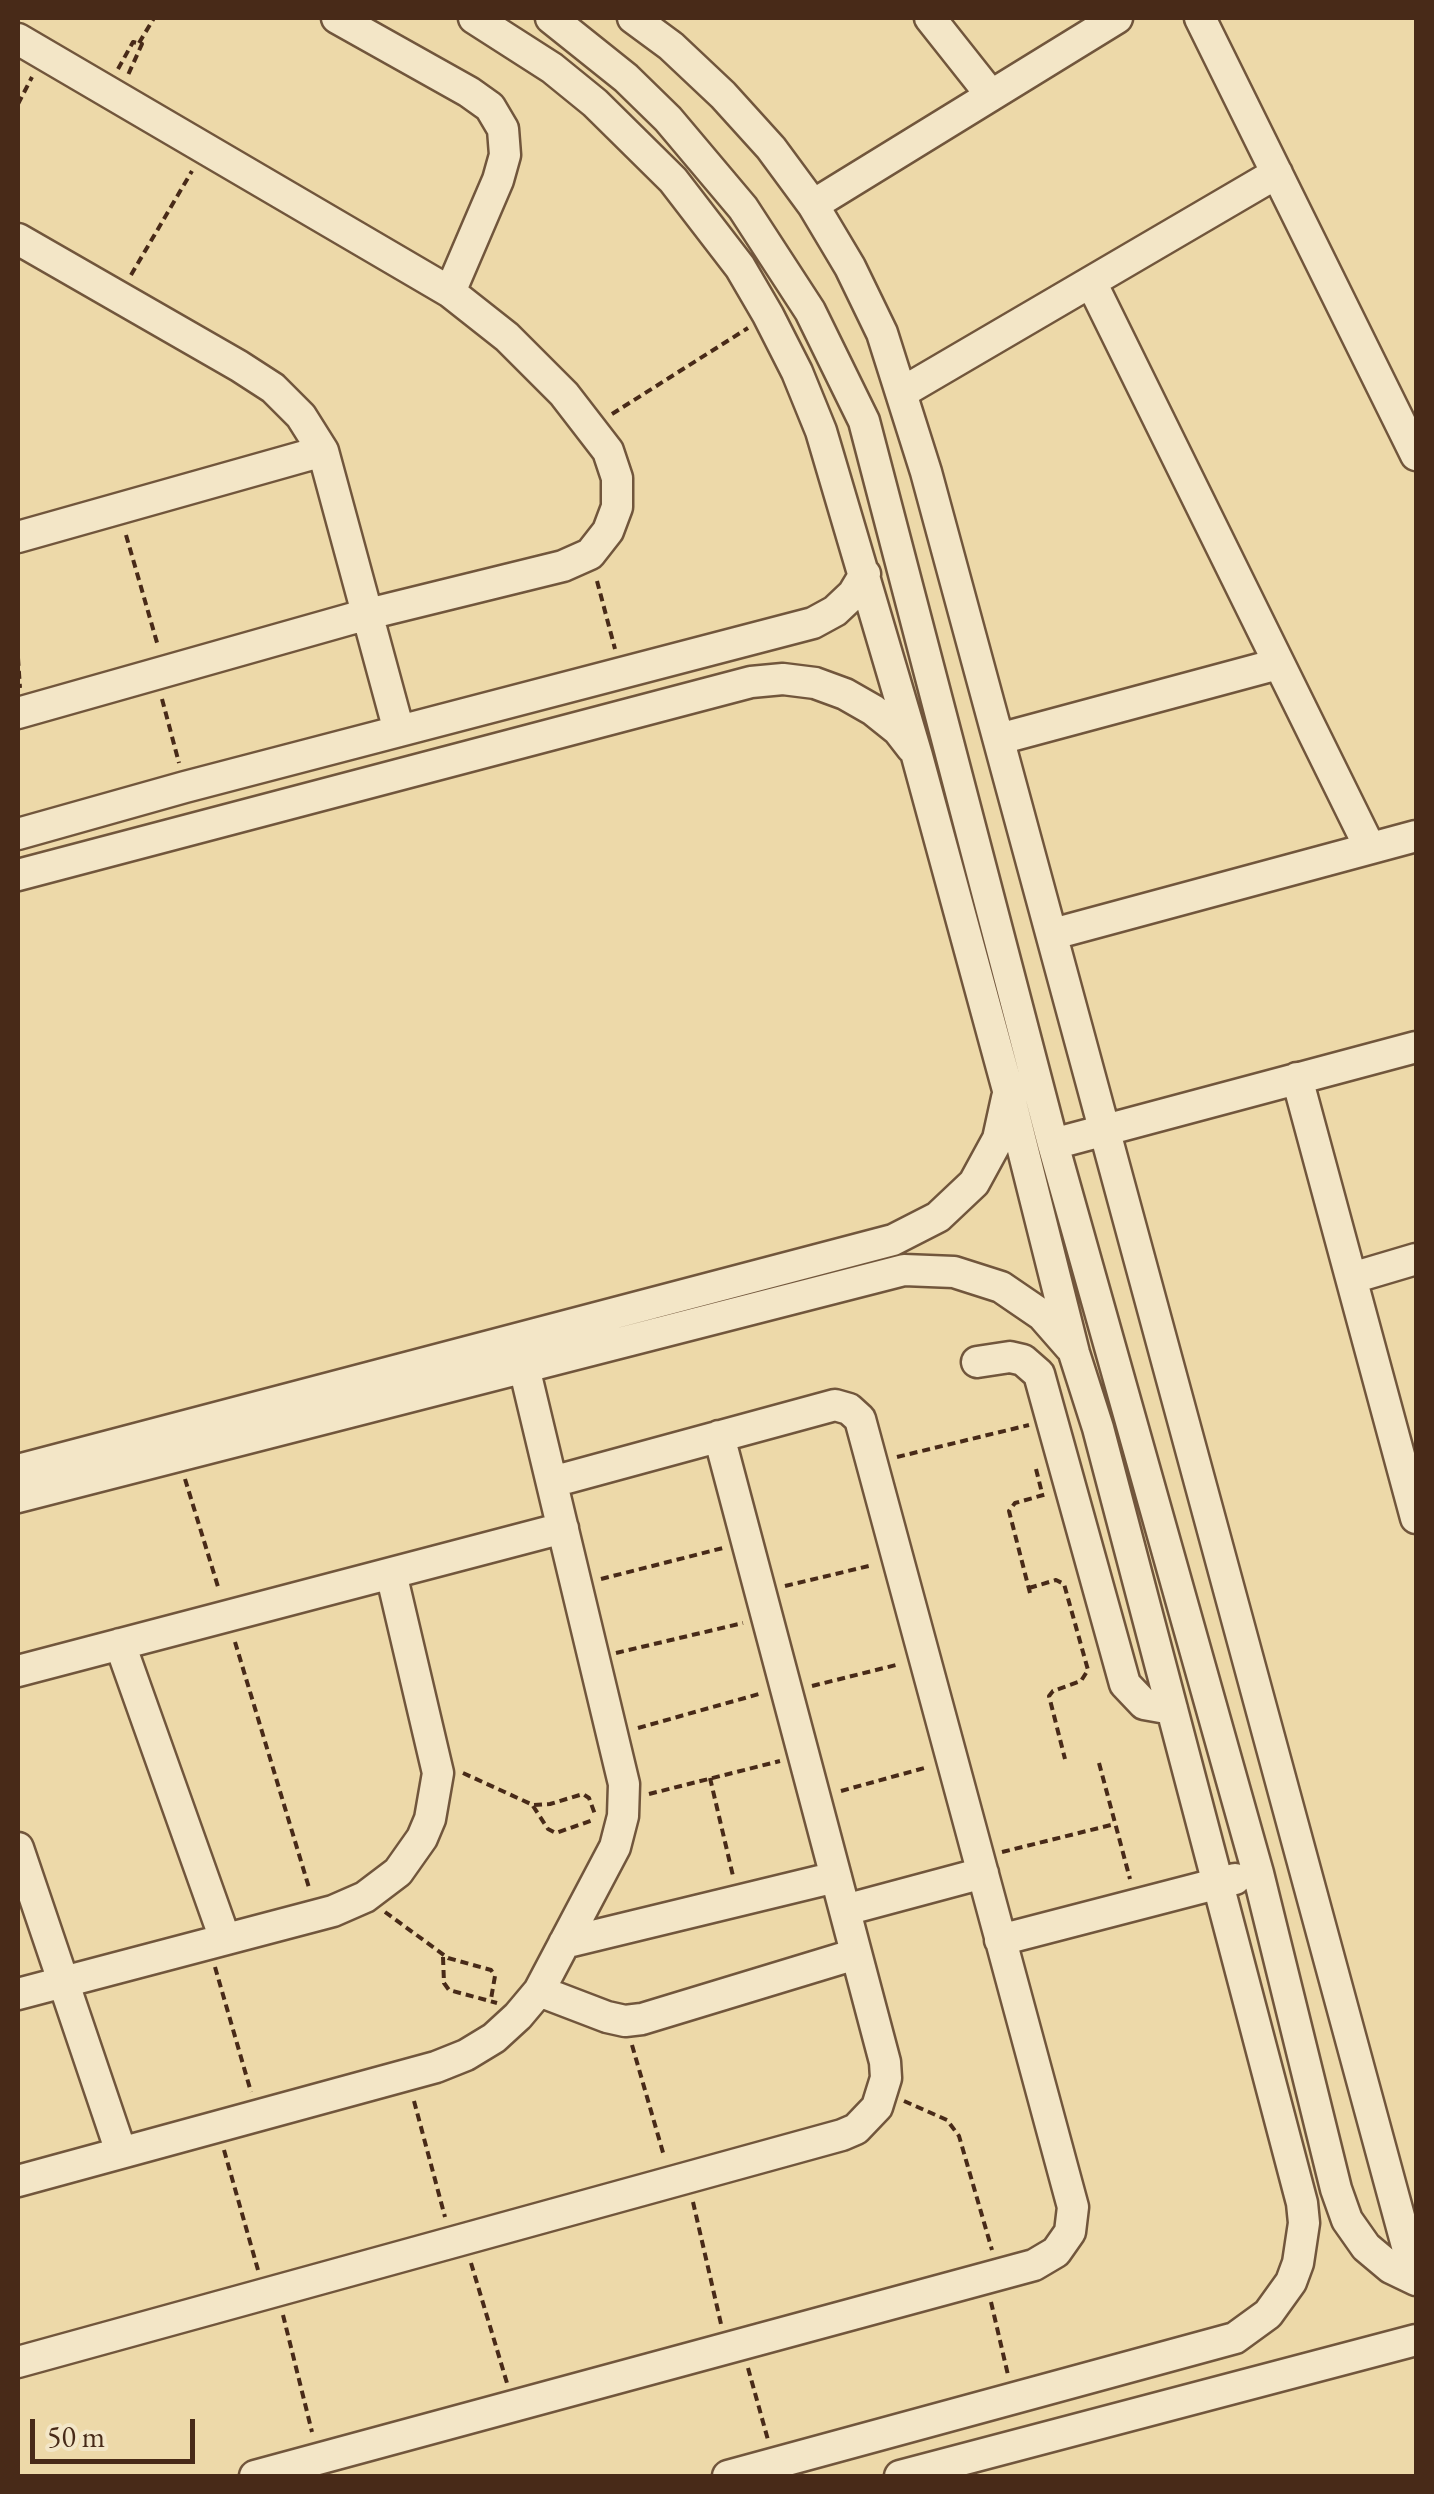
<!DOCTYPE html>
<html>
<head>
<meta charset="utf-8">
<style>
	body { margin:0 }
	#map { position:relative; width:1434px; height:2494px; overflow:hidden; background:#edd9a9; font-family:"EB Garamond",serif }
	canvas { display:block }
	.frame { position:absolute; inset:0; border:20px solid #482a18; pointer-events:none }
	.scale { position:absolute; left:30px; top:2419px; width:165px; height:45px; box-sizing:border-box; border:5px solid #482a18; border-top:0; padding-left:12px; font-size:30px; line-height:35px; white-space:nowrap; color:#482a18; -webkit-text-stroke:8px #f3e6c7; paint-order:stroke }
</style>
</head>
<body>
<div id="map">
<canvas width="1434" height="2494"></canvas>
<div class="frame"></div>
<div class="scale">50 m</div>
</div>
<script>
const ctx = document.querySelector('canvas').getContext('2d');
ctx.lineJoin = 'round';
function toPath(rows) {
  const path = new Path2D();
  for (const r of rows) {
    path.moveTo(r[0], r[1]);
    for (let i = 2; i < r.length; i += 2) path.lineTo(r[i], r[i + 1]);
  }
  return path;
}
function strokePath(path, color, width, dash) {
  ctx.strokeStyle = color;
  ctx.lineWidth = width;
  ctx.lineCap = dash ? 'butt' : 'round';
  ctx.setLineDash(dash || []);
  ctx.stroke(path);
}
const minor = toPath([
	[337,18,469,92,490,107,503,129,505,155,498,180,450,292],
	[474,18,552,68,595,103,673,180,740,267,768,315,797,372,821,431,917,756,1008,1090,1074,1353,1098,1428,1302,2203,1304,2223,1298,2263,1291,2282,1268,2314,1235,2338,728,2476],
	[551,18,626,78,668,119,743,208,810,311,864,421,1053,1144,1258,1873,1336,2189,1347,2220,1366,2247,1391,2268,1416,2280],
	[633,18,671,46,723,95,771,148,813,205,850,267,882,333,926,472,1416,2279],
	[930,18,991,95],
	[1200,18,1416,455],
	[18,39,450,292,507,337,564,394,608,451,617,478,617,507,608,531,590,554,563,566,368,614,18,713],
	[813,205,1117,18],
	[18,239,239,366,273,388,301,416,323,451,399,731],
	[1091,282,1370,848],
	[901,393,1277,173],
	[18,537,323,451],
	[999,739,1278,664],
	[18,834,185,787,813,623,835,611,853,594,865,574],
	[18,875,751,682,783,679,815,683,845,694,873,710,898,730,912,748],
	[1053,934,1416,836],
	[1297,1078,1416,1518],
	[1053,1144,1416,1047],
	[1352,1278,1416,1259],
	[977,1362,1010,1357,1023,1360,1039,1374,1125,1684,1144,1704,1172,1709],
	[18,1470,893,1240,938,1217,974,1183,998,1139,1007,1098],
	[18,1497,904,1270,954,1272,1001,1287,1042,1315,1070,1347],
	[120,1644,225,1939],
	[18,1671,563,1528],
	[18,1848,121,2152],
	[845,1910,983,1873],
	[1000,1940,1235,1879],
	[564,1943,836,1877],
	[539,1991,607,2017,625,2021,642,2019,856,1954],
	[18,1994,333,1911,365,1897,398,1872,422,1838,430,1819,438,1773,391,1573],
	[18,2181,436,2067,466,2055,494,2038,518,2016,539,1991,615,1847,623,1816,624,1784,524,1367],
	[18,2362,842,2135,856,2129,877,2107,886,2078,885,2062,719,1436],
	[255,2476,1034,2265,1056,2252,1070,2232,1073,2207,860,1419,849,1409,835,1405,552,1482],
	[900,2476,1416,2340]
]);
strokePath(minor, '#71563c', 35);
strokePath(toPath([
	[139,43,154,18],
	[118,69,133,42,142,44,128,75],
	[18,104,32,77],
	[131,275,192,171],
	[612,414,748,328],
	[126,535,158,646],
	[597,581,615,649],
	[18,658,20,688],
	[162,699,179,763],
	[897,1457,1029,1425],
	[1036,1469,1042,1493],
	[185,1479,219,1590],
	[601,1579,723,1548],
	[785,1586,873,1565],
	[1029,1588,1056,1580,1064,1584,1088,1670,1081,1681,1053,1691,1049,1696,1065,1759],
	[1030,1593,1009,1511,1015,1503,1047,1494],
	[235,1642,310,1891],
	[616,1653,743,1623],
	[812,1686,900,1664],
	[638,1728,759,1694],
	[1099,1763,1130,1879],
	[463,1773,533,1805,550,1804,583,1794,589,1798,596,1817],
	[710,1778,733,1876],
	[841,1791,928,1767],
	[649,1794,780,1761],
	[533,1806,548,1829,556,1833,593,1820],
	[1002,1852,1115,1824],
	[385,1912,448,1958,491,1970,495,1976,491,1999],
	[443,1957,444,1983,449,1990,497,2003],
	[215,1967,251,2092],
	[632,2045,664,2156],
	[414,2101,445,2217],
	[904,2101,947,2120,959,2136,992,2250],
	[224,2150,258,2270],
	[693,2202,721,2324],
	[471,2263,507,2383],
	[991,2302,1008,2375],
	[283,2315,312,2432],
	[748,2368,768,2440]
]), '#482a18', 4, [8, 5]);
strokePath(minor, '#f3e6c7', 30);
</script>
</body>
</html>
